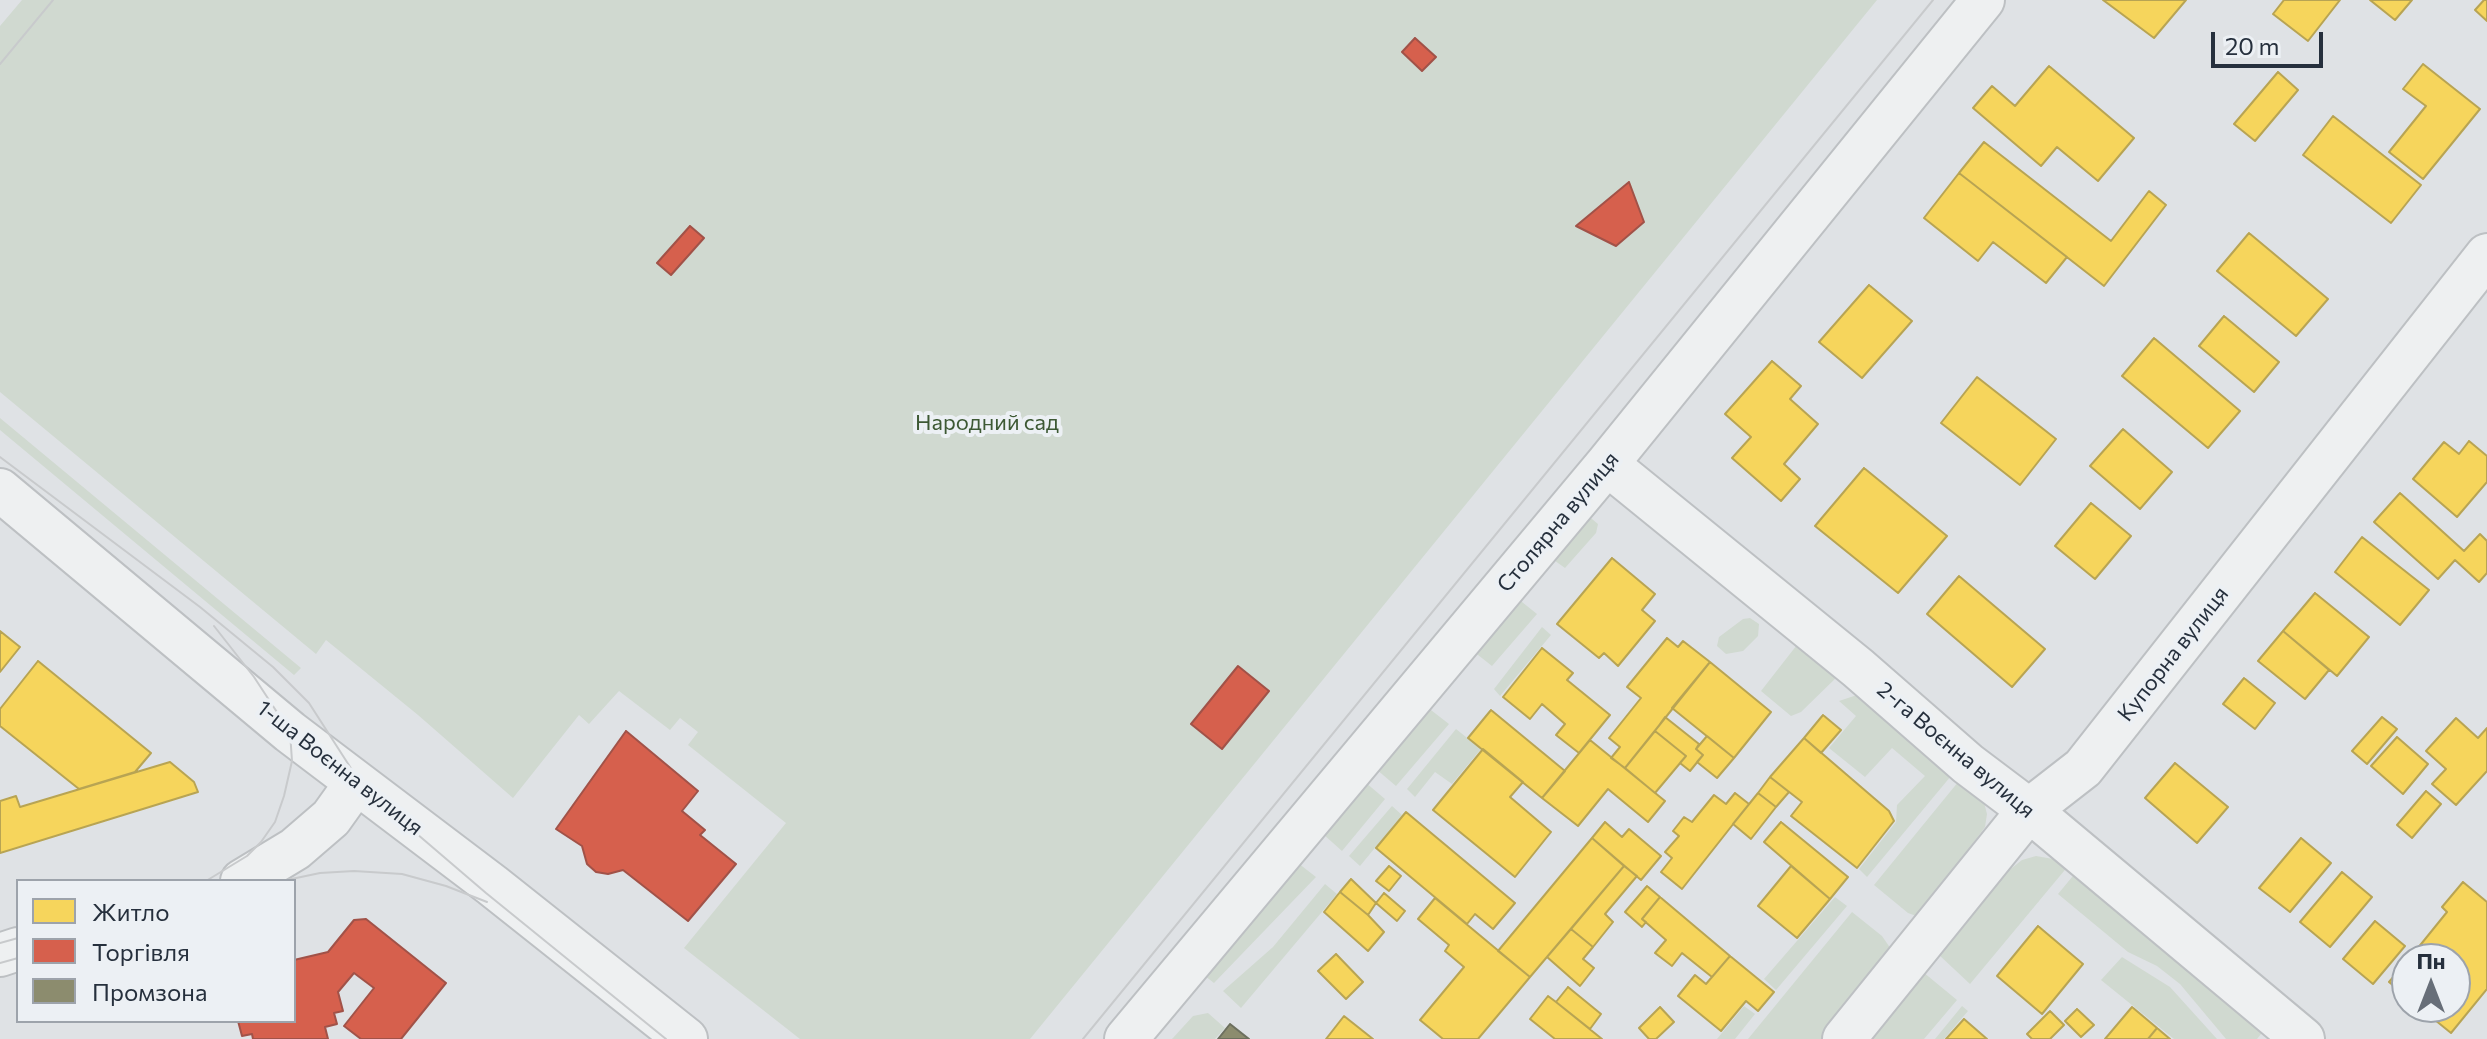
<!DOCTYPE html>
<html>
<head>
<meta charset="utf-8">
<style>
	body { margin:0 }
	#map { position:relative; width:2487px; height:1039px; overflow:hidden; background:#dfe2e5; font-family:Commissioner,sans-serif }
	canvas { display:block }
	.legend { position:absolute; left:16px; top:879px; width:280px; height:144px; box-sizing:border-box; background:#ecf0f4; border:2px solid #9da3ab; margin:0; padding:10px 14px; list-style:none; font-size:24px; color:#26303d }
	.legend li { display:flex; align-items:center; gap:16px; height:40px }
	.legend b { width:40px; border:2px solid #9da3ab }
	.north { position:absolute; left:2391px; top:943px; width:80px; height:80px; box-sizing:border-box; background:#ecf0f4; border:2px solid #9da3ab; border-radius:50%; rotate:0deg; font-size:22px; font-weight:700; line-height:32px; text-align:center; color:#26303d }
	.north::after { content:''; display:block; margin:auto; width:28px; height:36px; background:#676e78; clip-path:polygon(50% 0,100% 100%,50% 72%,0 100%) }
	.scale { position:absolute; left:2211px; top:32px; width:112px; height:36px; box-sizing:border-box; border:4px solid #26303d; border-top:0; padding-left:10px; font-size:24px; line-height:28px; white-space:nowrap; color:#26303d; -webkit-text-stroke:6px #ecf0f4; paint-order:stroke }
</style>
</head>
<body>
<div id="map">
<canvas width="2487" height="1039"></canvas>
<ul class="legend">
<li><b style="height:22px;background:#f6d55c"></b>Житло</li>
<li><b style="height:22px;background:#d6604d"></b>Торгівля</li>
<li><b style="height:22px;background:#8c8c6e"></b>Промзона</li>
</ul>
<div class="north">Пн</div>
<div class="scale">20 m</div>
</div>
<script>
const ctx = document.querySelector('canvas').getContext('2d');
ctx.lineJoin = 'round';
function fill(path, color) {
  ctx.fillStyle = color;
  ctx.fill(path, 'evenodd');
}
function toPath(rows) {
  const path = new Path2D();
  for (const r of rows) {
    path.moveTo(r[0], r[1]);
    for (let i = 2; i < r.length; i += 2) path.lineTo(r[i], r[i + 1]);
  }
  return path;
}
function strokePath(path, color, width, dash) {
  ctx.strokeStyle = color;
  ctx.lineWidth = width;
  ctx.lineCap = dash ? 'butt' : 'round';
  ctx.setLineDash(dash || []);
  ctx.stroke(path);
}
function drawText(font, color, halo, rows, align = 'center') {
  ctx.font = font + ' Commissioner,sans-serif';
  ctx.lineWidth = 8;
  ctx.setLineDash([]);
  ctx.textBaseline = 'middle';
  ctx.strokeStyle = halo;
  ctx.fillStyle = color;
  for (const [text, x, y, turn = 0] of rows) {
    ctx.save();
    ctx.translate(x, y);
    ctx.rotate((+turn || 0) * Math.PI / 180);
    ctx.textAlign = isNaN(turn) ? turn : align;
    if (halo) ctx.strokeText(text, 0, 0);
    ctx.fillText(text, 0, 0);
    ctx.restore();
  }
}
fill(toPath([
	[22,0,1877,0,1030,1039,800,1039,684,948,786,823,688,745,698,732,680,718,670,730,619,691,589,724,579,715,513,798,418,715,326,640,316,654,0,392,0,26],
	[0,418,301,668,294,675,0,430],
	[1586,514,1598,524,1596,533,1565,568,1551,558],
	[1517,598,1537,614,1492,666,1473,651],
	[1750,618,1759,624,1758,636,1743,651,1726,654,1717,646,1719,637,1743,619],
	[1542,627,1551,635,1500,696,1494,689],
	[1800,641,1840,674,1801,712,1791,716,1761,691],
	[1863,693,1956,770,1867,877,1859,869,1896,822,1897,805,1925,776,1892,748,1865,777,1829,748,1856,716,1839,701],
	[1427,707,1449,724,1396,786,1376,769],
	[1456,729,1481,749,1452,784,1435,772,1415,797,1407,789],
	[1963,776,1984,802,1987,814,1985,827,1919,917,1908,913,1874,885],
	[1365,782,1385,799,1342,851,1323,834],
	[1392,806,1402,815,1360,866,1349,856],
	[2036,856,2059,860,2069,865,1970,984,1938,954,2008,871,2022,860],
	[1298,863,1316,877,1214,983,1205,976],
	[2077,871,2265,1029,2257,1039,2226,1039,2180,984,2157,966,2128,952,2058,894],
	[1325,884,1337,894,1241,1008,1223,991,1273,947],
	[1835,897,1847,906,1776,990,1764,979],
	[1852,912,1882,936,1893,952,1824,1039,1748,1039],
	[2122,957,2170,987,2217,1039,2174,1039,2101,980],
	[1923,972,1957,1000,1924,1039,1867,1039],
	[1744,1006,1755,1014,1735,1039,1717,1039],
	[1962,1006,1968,1011,1944,1039,1935,1039],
	[1208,1013,1225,1028,1215,1039,1172,1039,1193,1016]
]), '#d0d9d0');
const homes = toPath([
	[2103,0,2186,0,2154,38,2103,0],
	[2284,0,2340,0,2308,41,2273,14,2284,0],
	[2370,0,2412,0,2395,20,2370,0],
	[2484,0,2487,0,2487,21,2475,10,2484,0],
	[2423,64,2480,109,2423,179,2389,152,2426,106,2403,89,2423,64],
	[2049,66,2134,138,2098,181,2057,147,2041,166,1973,108,1992,86,2015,106,2049,66],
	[2278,72,2298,90,2255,141,2234,124,2278,72],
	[2333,116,2421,185,2391,223,2303,155,2333,116],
	[1984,142,2111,241,2149,191,2166,205,2104,286,1959,173,1984,142],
	[1959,173,2067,257,2046,283,1993,242,1978,261,1924,218,1959,173],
	[2249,233,2328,299,2296,336,2217,271,2249,233],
	[1869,285,1912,321,1862,378,1819,342,1869,285],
	[2224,316,2279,362,2254,392,2199,346,2224,316],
	[2154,338,2240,411,2208,448,2122,376,2154,338],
	[1772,361,1801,386,1790,399,1818,424,1784,464,1800,479,1781,501,1732,458,1751,437,1725,414,1772,361],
	[1977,377,2056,439,2020,485,1941,423,1977,377],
	[2123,429,2172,472,2140,509,2090,466,2123,429],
	[2469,441,2487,456,2487,482,2457,517,2413,479,2444,442,2459,454,2469,441],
	[1864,468,1947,536,1898,593,1815,526,1864,468],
	[2400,493,2464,551,2480,534,2487,541,2487,573,2479,582,2455,560,2438,579,2374,522,2400,493],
	[2091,503,2131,536,2095,579,2055,546,2091,503],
	[2362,537,2429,590,2400,625,2335,572,2362,537],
	[1612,558,1655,594,1642,610,1655,621,1618,666,1604,653,1599,658,1557,624,1612,558],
	[1959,576,2045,649,2012,687,1927,614,1959,576],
	[2315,593,2369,637,2337,676,2283,631,2315,593],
	[0,631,20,647,0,672,0,631],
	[2283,631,2329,670,2305,699,2258,661,2283,631],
	[1667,638,1678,647,1683,641,1710,662,1625,768,1611,758,1620,747,1609,738,1641,698,1627,687,1667,638],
	[1542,648,1573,673,1567,680,1610,715,1579,753,1556,735,1565,724,1542,704,1530,719,1503,697,1542,648],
	[38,661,151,753,135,772,79,789,0,726,0,709,38,661],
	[1710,662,1771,712,1734,758,1672,708,1710,662],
	[2244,678,2275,703,2255,729,2223,704,2244,678],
	[1491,710,1565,771,1542,798,1468,738,1491,710],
	[1823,715,1841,730,1821,753,1804,738,1823,715],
	[1665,717,1699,744,1696,749,1703,755,1690,771,1680,763,1686,756,1655,731,1665,717],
	[2382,717,2397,729,2367,764,2352,751,2382,717],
	[2456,718,2478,738,2487,728,2487,771,2456,805,2432,784,2446,769,2426,751,2456,718],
	[1655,731,1686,756,1655,793,1625,768,1655,731],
	[1707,736,1734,758,1717,778,1697,762,1703,755,1696,749,1707,736],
	[2397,737,2428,764,2403,794,2371,766,2397,737],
	[1804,738,1889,811,1894,821,1857,868,1791,816,1802,802,1770,777,1804,738],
	[1590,740,1665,801,1648,822,1608,789,1578,826,1542,798,1590,740],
	[1483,749,1523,782,1510,797,1551,832,1515,877,1433,810,1483,749],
	[170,762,194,782,198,792,0,853,0,801,16,796,20,807,170,762],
	[2175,763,2228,807,2197,843,2145,798,2175,763],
	[1770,777,1789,792,1776,807,1758,793,1770,777],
	[2426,791,2441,804,2412,838,2397,825,2426,791],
	[1735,793,1749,804,1682,889,1661,872,1672,858,1665,852,1679,836,1673,831,1684,817,1692,822,1714,795,1726,804,1735,793],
	[1758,793,1776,807,1751,839,1733,824,1758,793],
	[1406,812,1515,903,1493,929,1475,914,1467,924,1376,848,1406,812],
	[1605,822,1622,837,1629,829,1661,856,1641,880,1592,838,1605,822],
	[1781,822,1848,877,1830,899,1764,842,1781,822],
	[1592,838,1624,866,1530,977,1498,951,1592,838],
	[2301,838,2331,863,2290,912,2259,888,2301,838],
	[1389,866,1401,876,1389,891,1376,881,1389,866],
	[1624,866,1637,876,1605,914,1613,922,1593,947,1571,929,1624,866],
	[1791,866,1830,899,1797,938,1758,906,1791,866],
	[2342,872,2372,897,2330,947,2300,922,2342,872],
	[1351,879,1376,903,1368,915,1340,892,1351,879],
	[2463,882,2487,902,2487,989,2451,1033,2419,1007,2455,1007,2455,959,2409,959,2447,912,2442,907,2463,882],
	[1647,886,1660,897,1642,919,1646,922,1642,927,1625,912,1647,886],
	[1340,892,1368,915,1384,932,1368,951,1324,912,1340,892],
	[1384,893,1405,911,1397,921,1376,903,1384,893],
	[1660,897,1730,956,1712,977,1682,953,1672,966,1655,953,1666,940,1642,919,1660,897],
	[1435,898,1530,977,1478,1039,1443,1039,1420,1020,1464,967,1445,951,1449,945,1418,919,1435,898],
	[2375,921,2405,946,2373,984,2343,959,2375,921],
	[2038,926,2083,964,2042,1014,1997,976,2038,926],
	[1571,929,1593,947,1583,959,1594,968,1580,986,1547,957,1571,929],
	[1336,954,1363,982,1346,999,1318,971,1336,954],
	[1730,956,1774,992,1758,1011,1746,1001,1721,1031,1678,996,1695,975,1706,984,1730,956],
	[2407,961,2407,997,2389,982,2407,961],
	[1568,987,1601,1014,1590,1029,1556,1002,1568,987],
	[1548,996,1556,1002,1602,1039,1555,1039,1530,1019,1548,996],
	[1660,1007,1674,1022,1656,1039,1649,1039,1639,1028,1660,1007],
	[2132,1007,2157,1028,2148,1039,2105,1039,2132,1007],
	[2077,1009,2094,1025,2081,1037,2065,1021,2077,1009],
	[2050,1011,2064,1025,2050,1039,2032,1039,2027,1034,2050,1011],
	[1344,1016,1373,1039,1326,1039,1344,1016],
	[1964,1019,1987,1039,1946,1039,1964,1019],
	[2157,1028,2170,1039,2148,1039,2157,1028]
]);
fill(homes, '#f6d55c');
strokePath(homes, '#b8a453', 2);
const shops = toPath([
	[1415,38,1436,57,1422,71,1402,52,1415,38],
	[1629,182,1644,222,1616,246,1576,226,1629,182],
	[690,226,704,238,671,275,657,263,690,226],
	[1238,666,1269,691,1222,749,1191,724,1238,666],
	[626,731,698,791,682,811,705,830,700,835,736,864,688,921,623,870,608,874,596,872,587,864,582,846,556,829,626,731],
	[366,919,446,983,401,1039,361,1039,344,1026,374,988,354,973,338,992,343,1011,334,1013,337,1024,325,1027,328,1039,253,1039,252,1034,242,1036,238,1021,294,1021,294,960,328,952,354,920,366,919]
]);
fill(shops, '#d6604d');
strokePath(shops, '#a15248', 2);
const industry = toPath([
	[1230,1024,1249,1039,1218,1039,1230,1024]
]);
fill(industry, '#8c8c6e');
strokePath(industry, '#6d705f', 2);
const minor = toPath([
	[1607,464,1858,668,1968,764,2029,810,2303,1039],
	[0,490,290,732,492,885,686,1039],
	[242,881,295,849,331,818,356,783],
	[0,955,18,949],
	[1126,1039,1607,464,1983,0],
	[1844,1039,2029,810,2083,768,2487,255]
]);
strokePath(minor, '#bdc0c3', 46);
strokePath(minor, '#eef0f1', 42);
strokePath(toPath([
	[0,64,53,0],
	[0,457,200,607,273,667,309,703,354,773,375,798,486,893,666,1039],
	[206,881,247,856,261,842,275,822,284,796,292,761,290,732,254,677,214,626],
	[282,881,320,873,354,871,402,874,446,886,487,902],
	[0,943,18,938],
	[0,963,18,958],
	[1083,1039,1933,0]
]), '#c8cacc', 2);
drawText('22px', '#3d5934', '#ecf0f4', [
	["Народний сад",987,423]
]);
drawText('22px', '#26303d', '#ecf0f4', [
	["Столярна вулиця",1558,522,-50],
	["Купорна вулиця",2173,654,-52],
	["2-га Воєнна вулиця",1956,750,40],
	["1-ша Воєнна вулиця",340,768,38]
]);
</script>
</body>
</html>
